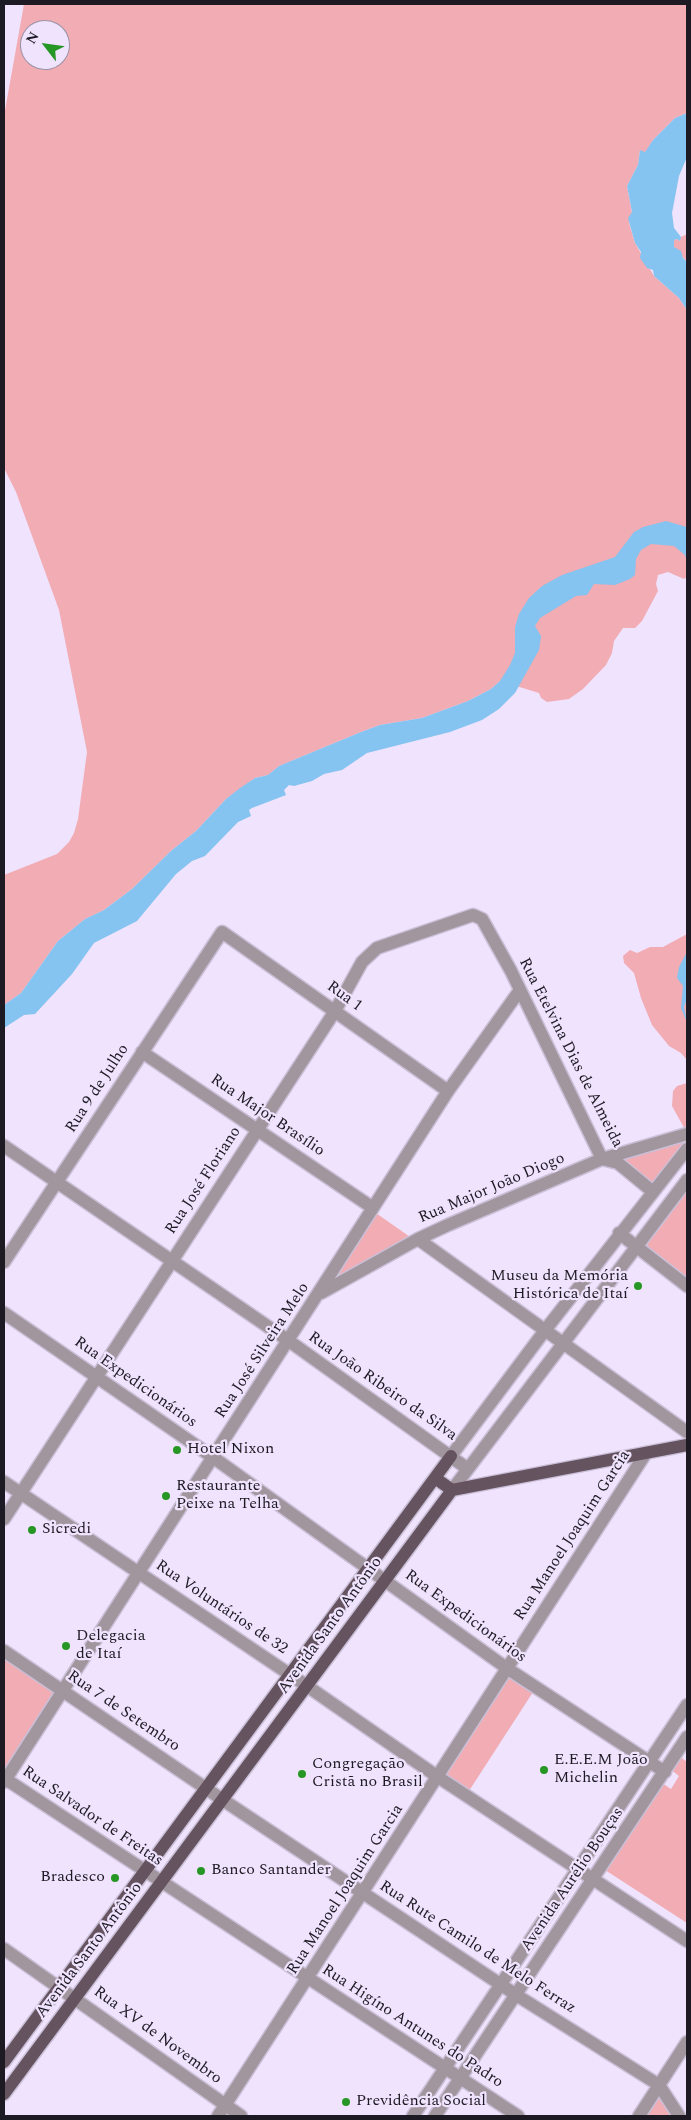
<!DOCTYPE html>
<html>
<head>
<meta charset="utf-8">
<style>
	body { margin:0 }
	#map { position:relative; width:691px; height:2120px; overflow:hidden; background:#efe3fe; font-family:Spectral,serif }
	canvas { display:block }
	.frame { position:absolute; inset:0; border:5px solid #1e1a23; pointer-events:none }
	.north { position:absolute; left:20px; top:20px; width:50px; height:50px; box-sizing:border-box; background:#efe3fe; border:1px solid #9b93a6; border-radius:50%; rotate:300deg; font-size:14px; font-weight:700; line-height:20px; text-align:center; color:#1e1a23 }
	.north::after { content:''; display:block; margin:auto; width:18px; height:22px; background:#269724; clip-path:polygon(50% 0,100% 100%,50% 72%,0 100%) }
</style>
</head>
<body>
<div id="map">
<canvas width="691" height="2120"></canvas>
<div class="frame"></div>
<div class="north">N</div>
</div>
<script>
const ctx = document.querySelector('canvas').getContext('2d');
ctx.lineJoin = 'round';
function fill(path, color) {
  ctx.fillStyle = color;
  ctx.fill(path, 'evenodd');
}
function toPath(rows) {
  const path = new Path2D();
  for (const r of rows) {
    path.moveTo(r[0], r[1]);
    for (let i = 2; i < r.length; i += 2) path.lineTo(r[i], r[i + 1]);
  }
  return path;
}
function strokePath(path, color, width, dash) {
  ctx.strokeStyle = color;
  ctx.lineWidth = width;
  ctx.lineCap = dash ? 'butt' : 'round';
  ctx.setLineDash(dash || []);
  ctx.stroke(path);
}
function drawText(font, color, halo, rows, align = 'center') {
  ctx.font = font + ' Spectral,serif';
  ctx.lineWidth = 4.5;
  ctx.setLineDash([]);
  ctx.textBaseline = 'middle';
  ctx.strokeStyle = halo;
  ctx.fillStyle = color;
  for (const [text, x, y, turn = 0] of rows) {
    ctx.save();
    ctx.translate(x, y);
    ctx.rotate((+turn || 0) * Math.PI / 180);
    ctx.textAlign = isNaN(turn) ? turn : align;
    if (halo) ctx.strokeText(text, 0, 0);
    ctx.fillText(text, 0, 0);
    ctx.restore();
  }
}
fill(toPath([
	[24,4,687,4,687,113,675,118,653,140,645,153,640,150,638,165,627,186,632,213,629,223,635,243,654,276,679,298,687,310,687,577,684,579,668,572,658,575,656,584,658,591,642,621,635,628,623,628,614,641,612,653,606,665,583,689,569,699,547,702,541,698,539,693,500,681,491,689,468,701,422,718,380,725,361,732,279,766,268,775,255,778,226,799,196,831,172,850,132,889,104,910,85,919,58,941,21,993,4,1005,4,875,57,854,69,842,74,833,78,819,87,752,59,610,16,492,4,468,4,116],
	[30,30,60,30,60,60,30,60],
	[687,234,687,262,674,247,674,240,677,239,680,241,681,237],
	[687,934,687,1060,681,1053,669,1046,652,1025,641,998,634,973,624,963,623,956,630,950,637,953,650,947,663,947],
	[687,1083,687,1133,672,1106,673,1091,677,1086],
	[687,1134,687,1147,652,1191,602,1159],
	[687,1181,687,1283,635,1246],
	[373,1211,413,1239,327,1286],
	[4,1653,59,1691,4,1776],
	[508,1672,535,1689,467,1794,441,1777],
	[679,1756,687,1762,687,1923,605,1870,662,1783,671,1789,679,1776,670,1769],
	[660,2088,676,2116,642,2116]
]), '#f2acb4');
fill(toPath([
	[687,113,687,157,679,176,672,213,674,228,681,237,680,241,677,239,674,240,674,247,681,251,683,258,687,262,687,310,679,298,654,276,653,270,647,268,640,258,641,252,635,243,628,218,632,212,627,186,638,165,640,150,645,152,653,140,675,118],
	[666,521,687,527,687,562,685,555,674,546,651,544,641,550,636,559,635,575,630,579,615,585,594,584,587,595,576,596,540,618,535,626,541,636,539,650,515,693,499,709,482,720,450,732,367,753,342,770,324,774,312,781,294,786,289,785,284,790,286,795,252,808,249,810,251,816,238,822,205,856,192,861,176,874,137,921,94,943,72,974,35,1014,24,1015,4,1028,4,1005,21,993,58,941,85,919,104,910,132,889,172,850,196,831,226,799,240,788,255,778,268,775,279,766,361,732,380,725,422,718,468,701,491,689,500,681,510,665,515,653,515,627,519,614,529,598,542,586,562,575,615,557,634,532,643,527],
	[687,952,687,999,684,1007,687,1022,681,1008,683,986,677,978,679,967]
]), '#85c3f0');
const minor = toPath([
	[142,1052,373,1208],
	[4,1146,289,1341,468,1469],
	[619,1233,687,1286],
	[418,1239,687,1432],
	[4,1262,222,932,448,1091],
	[321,1293,418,1239,448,1225,602,1159,687,1134],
	[4,1313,214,1458,508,1669,665,1772],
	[451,1456,546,1329,687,1149],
	[4,1482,307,1686,438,1777,687,1941],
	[452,1490,687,1180],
	[4,1519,335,1011,362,962,377,948,473,915,482,919,511,971,602,1159,618,1163,652,1191],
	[4,1651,223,1800,521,1998,659,2085,679,2116],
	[4,1778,518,2116],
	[4,1782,448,1091,520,990],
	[4,1949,241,2116],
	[218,2116,646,1453],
	[413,2116,687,1705],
	[435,2116,687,1737],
	[639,2116,687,2042]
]);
const major = toPath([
	[435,1478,452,1490,687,1445],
	[4,2062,451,1456],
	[4,2094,452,1490]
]);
strokePath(minor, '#c9bfd7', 15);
strokePath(major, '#c9bfd7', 15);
strokePath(minor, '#a2969e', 12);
strokePath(major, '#665360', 12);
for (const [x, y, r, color] of [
	[638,1286,5,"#269724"],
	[177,1450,5,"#269724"],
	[166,1496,5,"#269724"],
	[32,1530,5,"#269724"],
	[66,1646,5,"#269724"],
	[544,1770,5,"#269724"],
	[302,1774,5,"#269724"],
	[201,1871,5,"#269724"],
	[115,1878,5,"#269724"],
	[346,2102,5,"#269724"]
]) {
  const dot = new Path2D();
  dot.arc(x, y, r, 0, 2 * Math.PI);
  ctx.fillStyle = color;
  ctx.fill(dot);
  strokePath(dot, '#efe3fe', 2);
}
drawText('16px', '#1e1a23', '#efe3fe', [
	["Rua 1",344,997,36],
	["Rua Etelvina Dias de Almeida",570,1053,63],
	["Rua 9 de Julho",98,1089,-57],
	["Rua Major Brasílio",267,1116,34],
	["Rua José Floriano",204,1181,-57],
	["Rua Major João Diogo",492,1189,-23],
	["Rua José Silveira Melo",263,1351,-57],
	["Rua Expedicionários",135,1383,35],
	["Rua João Ribeiro da Silva",382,1387,35],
	["Rua Manoel Joaquim Garcia",573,1536,-57],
	["Rua Voluntários de 32",221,1608,34],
	["Rua Expedicionários",465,1617,36],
	["Avenida Santo Antônio",331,1626,-54],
	["Rua 7 de Setembro",123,1712,34],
	["Rua Salvador de Freitas",92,1817,34],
	["Avenida Aurélio Bouças",573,1880,-56],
	["Rua Manoel Joaquim Garcia",346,1890,-57],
	["Rua Rute Camilo de Melo Ferraz",477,1948,33],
	["Avenida Santo Antônio",90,1951,-53],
	["Rua Higíno Antunes do Padro",412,2027,33],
	["Rua XV de Novembro",157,2036,36]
]);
drawText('16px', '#1e1a23', '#efe3fe', [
	["Museu da Memória",628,1277,"right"],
	["Histórica de Itaí",628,1295,"right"],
	["Hotel Nixon",187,1450],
	["Restaurante",176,1487],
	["Peixe na Telha",176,1505],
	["Sicredi",42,1530],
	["Delegacia",76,1637],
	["de Itaí",76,1655],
	["E.E.E.M João",554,1761],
	["Michelin",554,1779],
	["Congregação",312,1765],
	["Cristã no Brasil",312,1783],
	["Banco Santander",211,1871],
	["Bradesco",105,1878,"right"],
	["Previdência Social",356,2102]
], 'left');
</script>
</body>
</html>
